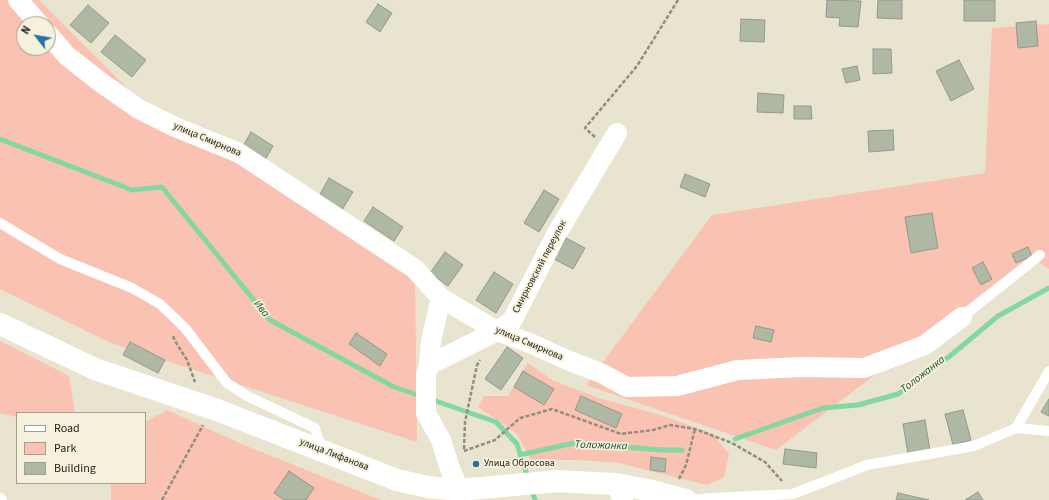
<!DOCTYPE html>
<html>
<head>
<meta charset="utf-8">
<style>
	body { margin:0 }
	#map { position:relative; width:1049px; height:500px; overflow:hidden; background:#e9e4d0; font-family:"Source Sans 3",sans-serif }
	canvas { display:block }
	.legend { position:absolute; left:16px; top:412px; width:130px; height:72px; box-sizing:border-box; background:#f6f1dd; border:1px solid #a29f90; margin:0; padding:5px 7px; list-style:none; font-size:12px; color:#25231c }
	.legend li { display:flex; align-items:center; gap:8px; height:20px }
	.legend b { width:20px; border:1px solid #a29f90 }
	.north { position:absolute; left:16px; top:16px; width:40px; height:40px; box-sizing:border-box; background:#f6f1dd; border:1px solid #a29f90; border-radius:50%; rotate:301deg; font-size:11px; font-weight:700; line-height:16px; text-align:center; color:#25231c }
	.north::after { content:''; display:block; margin:auto; width:14px; height:18px; background:#2871a5; clip-path:polygon(50% 0,100% 100%,50% 72%,0 100%) }
</style>
</head>
<body>
<div id="map">
<canvas width="1049" height="500"></canvas>
<ul class="legend">
<li><b style="height:5px;background:#fff"></b>Road</li>
<li><b style="height:11px;background:#f9c2b3"></b>Park</li>
<li><b style="height:11px;background:#afb7a5"></b>Building</li>
</ul>
<div class="north">N</div>
</div>
<script>
const ctx = document.querySelector('canvas').getContext('2d');
ctx.lineJoin = 'round';
function fill(path, color) {
  ctx.fillStyle = color;
  ctx.fill(path, 'evenodd');
}
function toPath(rows) {
  const path = new Path2D();
  for (const r of rows) {
    path.moveTo(r[0], r[1]);
    for (let i = 2; i < r.length; i += 2) path.lineTo(r[i], r[i + 1]);
  }
  return path;
}
function strokePath(path, color, width, dash) {
  ctx.strokeStyle = color;
  ctx.lineWidth = width;
  ctx.lineCap = dash ? 'butt' : 'round';
  ctx.setLineDash(dash || []);
  ctx.stroke(path);
}
function drawText(font, color, halo, rows, align = 'center') {
  ctx.font = font + ' "Source Sans 3",sans-serif';
  ctx.lineWidth = 3.5;
  ctx.setLineDash([]);
  ctx.textBaseline = 'middle';
  ctx.strokeStyle = halo;
  ctx.fillStyle = color;
  for (const [text, x, y, turn = 0] of rows) {
    ctx.save();
    ctx.translate(x, y);
    ctx.rotate((+turn || 0) * Math.PI / 180);
    ctx.textAlign = isNaN(turn) ? turn : align;
    if (halo) ctx.strokeText(text, 0, 0);
    ctx.fillText(text, 0, 0);
    ctx.restore();
  }
}
fill(toPath([
	[0,0,39,0,129,90,415,269,417,442,111,343,0,289],
	[24,24,48,24,48,48,24,48],
	[1049,24,1049,269,1030,257,776,450,586,385,712,215,985,173,992,28],
	[0,341,69,376,75,413,17,413,17,417,0,413],
	[528,363,554,381,599,398,661,415,713,434,729,454,724,477,707,485,619,463,577,460,531,460,517,434,478,407,484,396,508,396],
	[167,410,244,445,381,500,111,500,111,483,145,483,145,422]
]), '#f9c2b3');
strokePath(toPath([
	[0,139,132,190,162,187,270,320,394,387,421,396],
	[430,399,496,422,517,444,528,478],
	[735,439,823,408,858,405,898,394,950,356,998,316,1049,288],
	[520,455,574,443,662,450,682,450],
	[531,488,535,500]
]), '#84d7a1', 5);
const building = toPath([
	[827,0,861,1,858,27,839,26,840,18,826,17,827,0],
	[878,0,902,0,902,19,877,18,878,0],
	[964,0,995,0,995,21,964,21,964,0],
	[378,4,392,13,380,32,366,22,378,4],
	[88,5,109,23,91,43,70,25,88,5],
	[741,19,765,20,764,42,740,41,741,19],
	[1036,21,1038,46,1018,48,1016,23,1036,21],
	[115,35,146,60,132,77,101,52,115,35],
	[873,49,891,49,892,73,873,74,873,49],
	[959,60,974,89,951,101,936,71,959,60],
	[857,66,860,80,846,83,842,69,857,66],
	[758,93,784,95,783,113,757,112,758,93],
	[794,106,811,106,812,119,794,119,794,106],
	[893,130,894,150,869,152,868,131,893,130],
	[251,132,273,146,265,160,243,146,251,132],
	[685,174,710,184,705,197,680,187,685,174],
	[329,178,353,192,342,210,319,196,329,178],
	[544,190,559,199,539,232,524,223,544,190],
	[373,207,403,227,394,241,364,221,373,207],
	[932,213,938,248,911,253,905,217,932,213],
	[566,238,585,248,573,269,554,259,566,238],
	[1028,247,1032,256,1016,263,1012,254,1028,247],
	[445,252,463,265,448,286,430,273,445,252],
	[983,262,992,279,981,285,972,268,983,262],
	[494,272,513,284,496,313,476,300,494,272],
	[756,326,774,330,771,342,753,338,756,326],
	[356,333,387,354,380,366,349,344,356,333],
	[130,342,165,360,158,373,123,355,130,342],
	[507,347,523,358,501,390,485,379,507,347],
	[523,371,554,389,544,405,514,387,523,371],
	[581,396,622,414,616,428,575,410,581,396],
	[1049,399,1049,416,1041,412,1049,399],
	[963,410,971,440,953,445,945,414,963,410],
	[925,420,930,450,908,454,903,424,925,420],
	[785,449,817,453,816,468,783,464,785,449],
	[651,457,666,459,665,472,650,470,651,457],
	[289,471,314,488,306,500,284,500,274,493,289,471],
	[978,492,983,500,965,500,978,492],
	[898,493,929,500,896,500,898,493]
]);
fill(building, '#afb7a5');
strokePath(building, '#939a88', 1);
strokePath(toPath([
	[595,137,585,128,637,66,678,0],
	[173,336,175,341,187,360,195,382],
	[464,449,465,422,477,365,480,360],
	[464,451,495,440,520,418,552,409,621,434,653,430,670,425,695,429,732,443,765,462,782,481],
	[679,479,686,465,695,429],
	[162,500,203,425]
]), '#918d7f', 2.5, [4, 2]);
strokePath(toPath([
	[0,223,60,259,132,288,160,304,185,328,227,383,247,396,315,428,319,442,326,447],
	[962,317,1040,255],
	[1016,428,1049,371],
	[0,498,2,500],
	[691,500,711,498,793,494,867,465,974,446,1016,428,1049,431]
]), '#fff', 10);
strokePath(toPath([
	[18,0,39,24],
	[48,34,67,56,103,84,139,109,175,127,239,153,415,269,441,298,497,331,532,344,567,360,601,373,627,387,677,386,738,370,801,367,864,368,925,345,962,317],
	[441,298,431,341,429,365,426,375,426,413,441,440,449,466,459,490],
	[429,365,497,331,512,321,557,233,617,133],
	[616,484,623,500]
]), '#fff', 20);
strokePath(toPath([
	[0,324,95,369,217,410,397,480,428,487,459,490,558,481,592,483,616,484,653,491,686,500]
]), '#fff', 22);
for (const [x, y, r, color] of [
	[476,464,4,"#2871a5"]
]) {
  const dot = new Path2D();
  dot.arc(x, y, r, 0, 2 * Math.PI);
  ctx.fillStyle = color;
  ctx.fill(dot);
  strokePath(dot, '#f6f1dd', 1.5);
}
drawText('10px', '#25231c', '#f6f1dd', [
	["улица Смирнова",207,140,23],
	["Смирновский переулок",540,267,-62],
	["улица Смирнова",529,344,23],
	["улица Лифанова",334,455,21]
]);
drawText('10px', '#25231c', '#f6f1dd', [
	["Улица Обросова",484,464]
], 'left');
drawText('italic 11px', '#13512f', '#f6f1dd', [
	["Ива",261,309,51],
	["Толожанка",923,375,-38],
	["Толожанка",601,446,2]
]);
</script>
</body>
</html>
